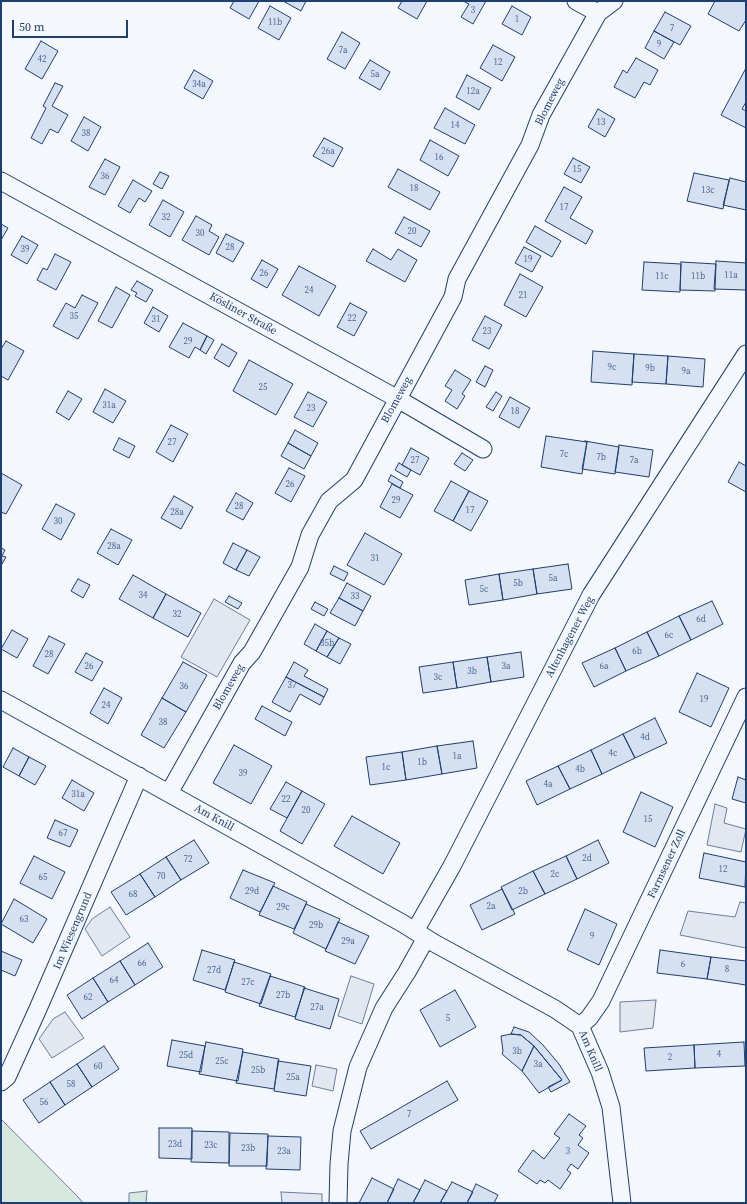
<!DOCTYPE html>
<html>
<head>
<meta charset="utf-8">
<style>
	body { margin:0 }
	#map { position:relative; width:747px; height:1204px; overflow:hidden; background:#f4f7fb; font-family:"Source Serif 4",serif }
	canvas { display:block }
	.frame { position:absolute; inset:0; border:2px solid #1d3f73; pointer-events:none }
	.scale { position:absolute; left:12px; top:20px; width:116px; height:18px; box-sizing:border-box; border:2px solid #1d3f73; border-top:0; padding-left:5px; font-size:12px; line-height:14px; white-space:nowrap; color:#1d3f73; -webkit-text-stroke:3px #f4f7fb; paint-order:stroke }
</style>
</head>
<body>
<div id="map">
<canvas width="747" height="1204"></canvas>
<div class="frame"></div>
<div class="scale">50 m</div>
</div>
<script>
const ctx = document.querySelector('canvas').getContext('2d');
ctx.lineJoin = 'round';
function fill(path, color) {
  ctx.fillStyle = color;
  ctx.fill(path, 'evenodd');
}
function toPath(rows) {
  const path = new Path2D();
  for (const r of rows) {
    path.moveTo(r[0], r[1]);
    for (let i = 2; i < r.length; i += 2) path.lineTo(r[i], r[i + 1]);
  }
  return path;
}
function strokePath(path, color, width, dash) {
  ctx.strokeStyle = color;
  ctx.lineWidth = width;
  ctx.lineCap = dash ? 'butt' : 'round';
  ctx.setLineDash(dash || []);
  ctx.stroke(path);
}
function drawText(font, color, halo, rows, align = 'center') {
  ctx.font = font + ' "Source Serif 4",serif';
  ctx.lineWidth = 3;
  ctx.setLineDash([]);
  ctx.textBaseline = 'middle';
  ctx.strokeStyle = halo;
  ctx.fillStyle = color;
  for (const [text, x, y, turn = 0] of rows) {
    ctx.save();
    ctx.translate(x, y);
    ctx.rotate((+turn || 0) * Math.PI / 180);
    ctx.textAlign = isNaN(turn) ? turn : align;
    if (halo) ctx.strokeText(text, 0, 0);
    ctx.fillText(text, 0, 0);
    ctx.restore();
  }
}
const green = toPath([
	[1,1119,79,1198,83,1203,1,1203,1,1119],
	[147,1191,146,1203,129,1203,129,1193,147,1191]
]);
fill(green, '#d7e8df');
strokePath(green, '#687fa3', 1);
const parking = toPath([
	[214,599,250,620,217,677,181,657,214,599],
	[715,804,727,808,724,823,746,829,741,852,707,845,715,804],
	[740,902,746,903,746,948,680,935,688,911,735,917,740,902],
	[110,907,130,937,102,956,85,929,92,919,110,907],
	[351,976,374,984,362,1024,338,1016,351,976],
	[656,1000,653,1028,620,1032,620,1002,656,1000],
	[65,1012,84,1038,52,1058,39,1039,53,1019,65,1012],
	[316,1065,337,1069,333,1091,312,1086,316,1065],
	[281,1192,322,1194,322,1203,282,1203,281,1192]
]);
fill(parking, '#e3e8f0');
strokePath(parking, '#687fa3', 1);
const building = toPath([
	[234,1,259,1,249,19,230,8,234,1],
	[283,1,306,1,301,11,283,1],
	[402,1,427,1,417,19,398,8,402,1],
	[463,1,486,1,473,24,461,17,469,4,463,1],
	[715,1,746,1,746,20,739,31,708,14,715,1],
	[270,6,291,18,279,40,258,28,270,6],
	[512,6,531,17,522,35,502,24,512,6],
	[665,12,691,26,680,45,654,31,665,12],
	[654,31,674,42,664,59,645,48,654,31],
	[342,32,360,43,345,69,327,59,342,32],
	[41,41,58,51,42,79,25,69,41,41],
	[493,45,515,57,502,81,480,68,493,45],
	[636,58,658,70,650,85,644,82,635,98,614,87,623,70,627,73,636,58],
	[370,60,390,72,380,90,359,78,370,60],
	[746,68,746,102,742,109,746,111,746,128,721,115,746,68],
	[194,70,213,81,203,99,184,88,194,70],
	[467,75,491,88,479,110,456,97,467,75],
	[55,83,63,86,52,106,68,115,58,133,50,129,42,144,31,138,46,108,43,106,55,83],
	[445,108,475,125,465,144,434,128,445,108],
	[598,109,615,119,605,137,588,127,598,109],
	[84,117,101,127,88,151,71,141,84,117],
	[324,138,343,148,333,167,313,156,324,138],
	[430,140,459,156,448,176,420,160,430,140],
	[573,158,590,167,581,183,564,174,573,158],
	[105,159,120,167,105,195,89,187,105,159],
	[398,169,440,192,430,210,388,187,398,169],
	[160,172,169,176,162,189,153,184,160,172],
	[694,173,729,180,723,209,687,201,694,173],
	[730,178,746,182,746,210,723,205,730,178],
	[133,180,152,191,145,202,139,198,130,213,118,206,133,180],
	[564,187,582,197,570,218,593,231,586,244,545,221,564,187],
	[163,200,184,212,170,237,149,225,163,200],
	[196,216,212,225,209,231,219,237,209,255,182,240,196,216],
	[404,217,430,231,421,247,395,233,404,217],
	[1,224,8,228,1,240,1,224],
	[535,226,561,241,552,257,526,242,535,226],
	[226,234,244,243,233,262,216,253,226,234],
	[22,236,38,245,27,264,11,255,22,236],
	[524,247,541,256,532,272,515,263,524,247],
	[373,249,391,260,398,249,417,260,405,282,366,261,373,249],
	[55,254,71,262,56,290,37,280,43,268,47,270,55,254],
	[262,260,278,269,267,288,251,279,262,260],
	[716,261,746,263,746,290,714,289,716,261],
	[644,262,681,264,680,292,642,290,644,262],
	[681,262,716,264,715,291,680,290,681,262],
	[299,266,336,286,319,316,282,295,299,266],
	[520,274,543,287,526,317,504,305,520,274],
	[137,281,153,290,146,302,135,296,137,293,131,290,137,281],
	[116,287,130,295,112,328,98,321,116,287],
	[82,295,98,303,78,339,53,326,66,303,75,308,82,295],
	[350,303,367,312,354,336,337,327,350,303],
	[153,307,168,316,159,332,144,323,153,307],
	[485,316,502,325,489,349,472,340,485,316],
	[183,323,207,336,200,350,195,347,189,358,169,347,183,323],
	[207,336,214,340,206,354,200,350,207,336],
	[6,341,24,351,8,380,1,376,1,349,6,341],
	[222,344,237,353,229,367,214,358,222,344],
	[593,351,634,354,632,385,591,382,593,351],
	[634,354,668,356,666,384,632,382,634,354],
	[668,356,705,359,703,387,666,384,668,356],
	[249,360,293,384,276,415,233,391,249,360],
	[485,366,493,370,485,387,476,382,485,366],
	[455,370,471,380,462,394,465,396,457,409,445,401,452,390,445,386,455,370],
	[105,389,126,401,113,423,93,412,105,389],
	[68,391,82,399,69,420,56,412,68,391],
	[308,392,327,402,313,427,294,417,308,392],
	[496,392,502,396,493,411,486,407,496,392],
	[510,397,530,408,519,428,499,417,510,397],
	[171,425,188,434,173,462,156,452,171,425],
	[295,430,318,443,311,456,288,443,295,430],
	[546,436,587,442,582,474,541,467,546,436],
	[119,438,135,446,129,458,113,450,119,438],
	[585,441,619,447,615,474,582,469,587,442,585,441],
	[288,443,311,456,304,469,281,456,288,443],
	[619,445,653,450,649,477,615,472,619,445],
	[411,448,429,458,420,475,402,465,411,448],
	[462,453,473,460,465,471,454,464,462,453],
	[739,462,746,466,746,492,728,482,739,462],
	[399,463,411,470,407,477,395,470,399,463],
	[289,468,305,476,291,502,275,493,289,468],
	[1,473,22,485,6,514,1,512,1,473],
	[391,475,403,482,400,488,388,481,391,475],
	[451,481,469,491,453,521,434,511,451,481],
	[392,484,413,495,400,518,380,507,392,484],
	[469,491,488,501,471,531,453,521,469,491],
	[236,493,253,503,243,520,226,511,236,493],
	[174,496,193,507,181,529,161,518,174,496],
	[56,504,75,514,61,540,42,529,56,504],
	[111,529,132,540,118,565,97,553,111,529],
	[365,533,402,554,384,585,347,565,365,533],
	[233,543,247,550,236,570,223,563,233,543],
	[1,548,5,550,2,556,6,557,2,564,1,548],
	[247,550,260,557,249,576,236,570,247,550],
	[568,564,572,589,537,594,533,569,568,564],
	[334,566,348,573,344,581,330,574,334,566],
	[533,569,537,594,503,600,499,574,533,569],
	[499,574,503,600,469,605,465,580,499,574],
	[133,575,166,594,153,618,119,599,133,575],
	[78,579,90,585,83,598,71,591,78,579],
	[347,583,371,596,363,611,339,598,347,583],
	[166,594,201,613,188,637,153,618,166,594],
	[229,596,242,603,238,609,225,602,229,596],
	[339,598,363,611,355,626,330,613,339,598],
	[712,601,723,624,691,640,679,616,712,601],
	[315,602,328,609,324,616,311,609,315,602],
	[679,616,691,640,659,656,647,632,679,616],
	[315,624,327,631,316,651,304,644,315,624],
	[12,630,28,639,17,658,1,649,12,630],
	[327,631,339,638,327,657,316,651,327,631],
	[647,632,659,656,626,671,615,648,647,632],
	[49,636,65,644,48,674,33,666,49,636],
	[339,638,351,644,340,664,327,657,339,638],
	[615,648,626,671,594,687,582,663,615,648],
	[521,652,524,677,491,682,487,657,521,652],
	[86,653,103,662,92,681,75,672,86,653],
	[487,657,491,682,457,688,453,662,487,657],
	[183,662,207,675,186,712,162,698,183,662],
	[294,662,308,670,304,676,328,689,324,697,286,677,294,662],
	[453,662,457,688,423,693,419,667,453,662],
	[697,673,729,688,711,727,679,712,697,673],
	[286,677,324,697,320,705,300,694,290,712,272,702,286,677],
	[104,688,122,698,108,724,90,713,104,688],
	[162,698,186,712,164,748,141,735,162,698],
	[262,706,292,722,285,736,255,719,262,706],
	[655,718,667,743,635,758,623,734,655,718],
	[623,734,635,758,602,774,591,750,623,734],
	[473,741,477,768,442,774,437,746,473,741],
	[234,745,272,766,251,804,213,783,234,745],
	[437,746,442,774,406,780,402,752,437,746],
	[13,748,29,757,19,776,3,767,13,748],
	[591,750,602,774,570,789,558,766,591,750],
	[402,752,406,780,370,785,366,757,402,752],
	[29,757,46,766,35,785,19,776,29,757],
	[558,766,570,789,537,805,526,781,558,766],
	[738,777,746,780,746,803,732,799,738,777],
	[72,780,94,793,84,811,62,798,72,780],
	[286,782,302,791,287,818,270,809,286,782],
	[302,791,325,804,302,844,280,831,302,791],
	[641,792,673,807,655,847,623,832,641,792],
	[352,816,400,843,383,874,334,846,352,816],
	[55,820,78,830,70,847,47,838,55,820],
	[194,840,209,863,181,880,166,857,194,840],
	[598,840,609,863,577,879,566,856,598,840],
	[704,853,746,862,745,887,699,878,704,853],
	[34,856,65,872,52,899,20,883,34,856],
	[566,856,577,879,545,894,533,871,566,856],
	[166,857,181,880,155,897,140,874,166,857],
	[243,870,275,883,260,912,230,898,243,870],
	[533,871,545,894,512,910,501,887,533,871],
	[140,874,155,897,126,915,111,892,140,874],
	[273,886,307,902,294,929,259,915,273,886],
	[502,889,515,914,482,930,470,905,502,889],
	[14,899,47,919,33,943,1,924,14,899],
	[306,904,340,919,326,949,293,933,306,904],
	[585,909,617,924,599,965,567,950,585,909],
	[338,922,369,936,355,964,325,951,338,922],
	[148,943,163,967,135,985,120,961,148,943],
	[202,950,235,960,225,990,193,980,202,950],
	[660,950,711,957,707,979,657,973,660,950],
	[1,951,22,960,15,976,1,970,1,951],
	[711,957,746,961,746,985,707,979,711,957],
	[120,961,135,985,108,1002,93,978,120,961],
	[234,962,271,974,261,1004,225,992,234,962],
	[270,976,305,987,295,1017,259,1006,270,976],
	[93,978,108,1002,82,1019,67,995,93,978],
	[304,988,339,999,330,1029,295,1019,304,988],
	[455,990,476,1027,440,1047,420,1010,455,990],
	[514,1027,529,1032,543,1045,559,1064,570,1082,551,1092,548,1087,562,1080,534,1046,521,1035,511,1034,514,1027],
	[511,1034,521,1035,534,1046,522,1071,502,1054,503,1051,501,1036,511,1034],
	[172,1040,205,1046,201,1072,167,1066,172,1040],
	[206,1042,243,1049,238,1081,199,1074,206,1042],
	[744,1042,745,1066,695,1068,694,1045,744,1042],
	[694,1045,695,1068,646,1071,644,1048,694,1045],
	[104,1046,119,1069,92,1087,77,1064,104,1046],
	[534,1046,562,1080,539,1093,522,1071,534,1046],
	[243,1052,279,1059,274,1089,236,1083,243,1052],
	[278,1061,311,1066,306,1096,274,1091,278,1061],
	[77,1064,92,1087,65,1105,50,1082,77,1064],
	[447,1081,458,1100,371,1149,360,1131,447,1081],
	[50,1082,65,1105,39,1123,23,1100,50,1082],
	[569,1114,586,1126,579,1135,583,1138,578,1145,589,1153,578,1169,571,1164,567,1170,571,1173,560,1189,548,1180,545,1183,540,1180,537,1184,518,1171,533,1150,544,1159,560,1138,554,1134,569,1114],
	[159,1128,192,1128,192,1159,159,1158,159,1128],
	[192,1131,229,1132,229,1163,191,1162,192,1131],
	[230,1133,268,1134,267,1166,229,1166,230,1133],
	[268,1136,301,1137,300,1170,266,1169,268,1136],
	[372,1178,394,1189,387,1203,359,1203,372,1178],
	[398,1179,420,1190,413,1203,387,1203,398,1179],
	[425,1180,447,1191,440,1203,413,1203,425,1180],
	[452,1182,473,1192,467,1203,440,1203,452,1182],
	[476,1184,498,1195,494,1203,467,1203,476,1184]
]);
fill(building, '#d5e0f0');
strokePath(building, '#1d3f73', 1);
const minor = toPath([
	[576,1,598,13],
	[1,181,398,399,483,449],
	[1,700,402,923,434,943,555,1009,580,1026,600,1072,611,1107,622,1203],
	[169,793,242,663,252,652,300,567,310,535,329,501,354,480,453,297,457,279,530,145,541,115,598,13,614,1],
	[415,931,452,866,591,595,746,354],
	[580,1026,589,1018,601,1001,746,697],
	[1,1082,7,1077,37,1011,139,776],
	[338,1203,339,1164,342,1131,358,1067,384,1008,407,972,426,938]
]);
strokePath(minor, '#1d3f73', 19);
strokePath(minor, '#f4f7fb', 17);
drawText('9px', '#4b6792', null, [
	["3",473,11],
	["1",517,20],
	["11b",275,23],
	["7",672,29],
	["9",659,45],
	["7a",343,51],
	["42",42,60],
	["12",498,63],
	["5a",375,75],
	["34a",199,85],
	["12a",473,92],
	["13",601,123],
	["14",455,126],
	["38",86,134],
	["26a",328,152],
	["16",439,158],
	["15",577,170],
	["36",105,177],
	["18",414,189],
	["13c",708,191],
	["17",564,208],
	["32",166,218],
	["20",412,232],
	["30",200,234],
	["28",230,248],
	["39",25,250],
	["19",528,260],
	["26",264,274],
	["11a",731,276],
	["11c",662,277],
	["11b",698,277],
	["24",309,291],
	["21",523,296],
	["35",74,317],
	["22",352,319],
	["31",156,320],
	["23",487,332],
	["29",188,342],
	["9c",612,368],
	["9b",650,369],
	["9a",686,372],
	["25",263,388],
	["31a",109,406],
	["23",311,409],
	["18",515,412],
	["27",172,443],
	["7c",564,455],
	["7b",601,458],
	["27",415,461],
	["7a",634,461],
	["26",290,485],
	["29",396,501],
	["28",239,507],
	["17",470,511],
	["28a",177,513],
	["30",58,522],
	["28a",114,547],
	["31",375,559],
	["5a",553,579],
	["5b",518,584],
	["5c",484,590],
	["34",143,596],
	["33",355,597],
	["32",177,615],
	["6d",701,620],
	["6c",669,636],
	["35b",327,644],
	["6b",637,652],
	["28",49,655],
	["26",89,667],
	["3a",506,667],
	["6a",604,667],
	["3b",472,672],
	["3c",438,678],
	["37",292,686],
	["36",184,687],
	["19",704,700],
	["24",106,706],
	["38",163,723],
	["4d",645,738],
	["4c",613,754],
	["1a",457,757],
	["1b",422,763],
	["1c",386,768],
	["4b",580,770],
	["39",243,774],
	["4a",548,785],
	["31a",78,795],
	["22",286,800],
	["20",306,811],
	["15",648,820],
	["67",63,834],
	["2d",587,859],
	["72",188,860],
	["12",723,870],
	["2c",555,875],
	["70",161,877],
	["65",43,878],
	["29d",252,892],
	["2b",523,892],
	["68",133,895],
	["2a",491,907],
	["29c",283,908],
	["63",24,920],
	["29b",316,926],
	["9",592,937],
	["29a",348,942],
	["66",142,964],
	["6",683,965],
	["8",727,970],
	["27d",214,971],
	["64",114,981],
	["27c",248,983],
	["27b",283,996],
	["62",88,998],
	["27a",317,1008],
	["5",448,1019],
	["3b",517,1052],
	["4",719,1055],
	["25d",186,1056],
	["2",670,1058],
	["25c",222,1062],
	["3a",538,1065],
	["60",98,1067],
	["25b",258,1071],
	["25a",293,1078],
	["58",71,1085],
	["56",44,1103],
	["7",409,1115],
	["23d",175,1145],
	["23c",211,1146],
	["23b",248,1149],
	["23a",284,1152],
	["3",568,1152]
]);
drawText('11px', '#1d3f73', '#f4f7fb', [
	["Blomeweg",550,102,-63],
	["Kösliner Straße",243,314,29],
	["Blomeweg",397,400,-61],
	["Altenhagener Weg",570,637,-62],
	["Blomeweg",229,687,-60],
	["Am Knill",214,818,29],
	["Farmsener Zoll",667,864,-65],
	["Im Wiesengrund",73,931,-67],
	["Am Knill",590,1051,67]
]);
</script>
</body>
</html>
